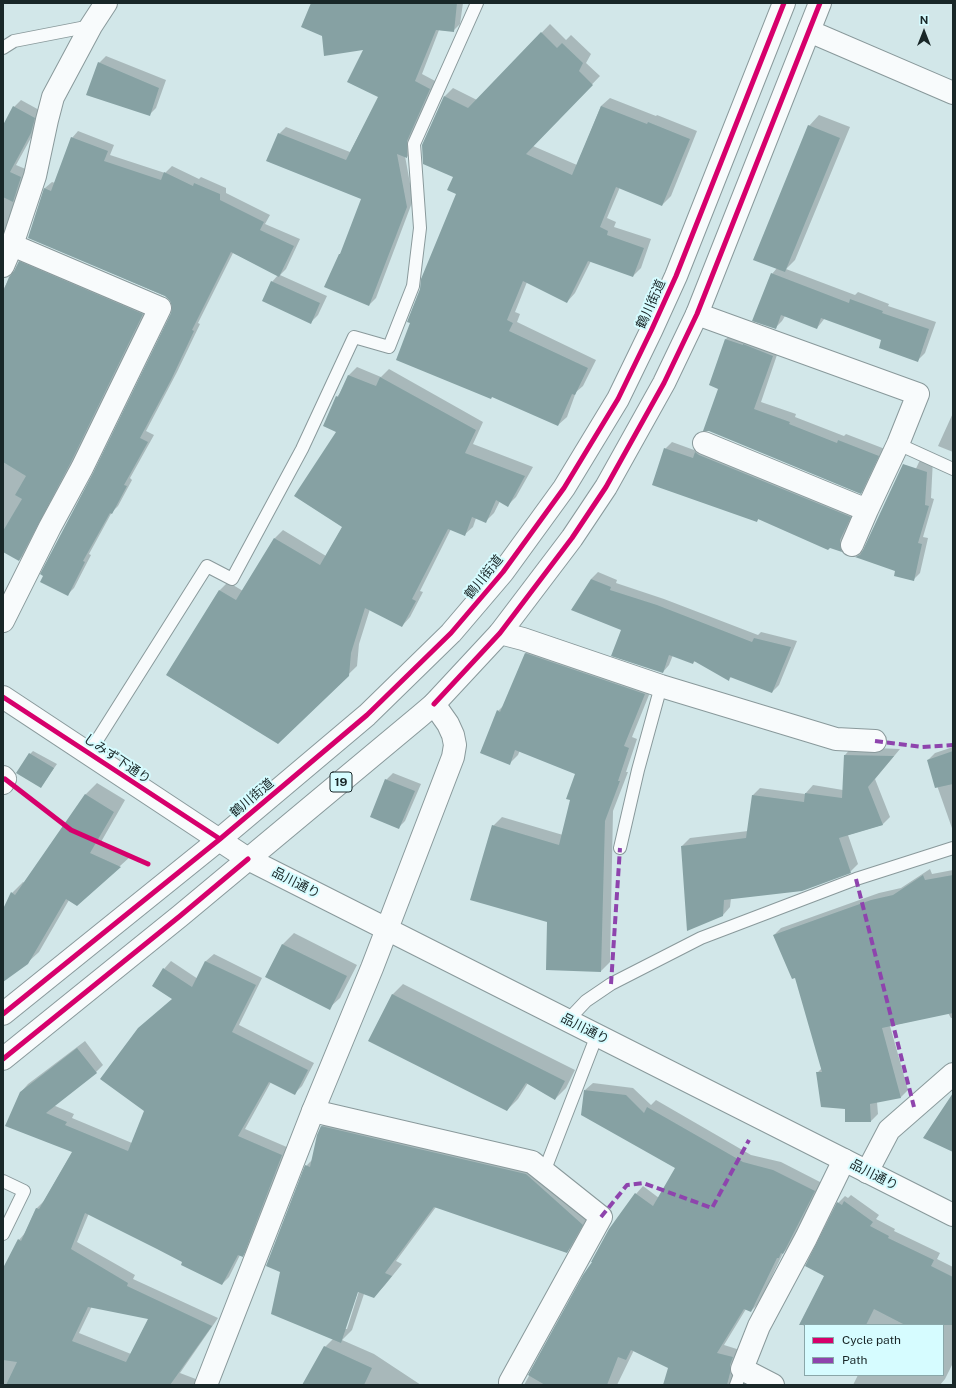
<!DOCTYPE html>
<html>
<head>
<meta charset="utf-8">
<style>
	body { margin:0 }
	#map { position:relative; width:956px; height:1388px; overflow:hidden; background:#d2e7e9; font-family:"Public Sans",sans-serif }
	canvas { display:block }
	.frame { position:absolute; inset:0; border:4px solid #192728; pointer-events:none }
	.legend { position:absolute; left:804px; top:1324px; width:140px; height:52px; box-sizing:border-box; background:#d6fcff; border:1px solid #8aa7a9; margin:0; padding:5px 7px; list-style:none; font-size:12px; color:#192728 }
	.legend li { display:flex; align-items:center; gap:8px; height:20px }
	.legend b { width:20px; border:1px solid #8aa7a9 }
	.north { position:absolute; left:904px; top:12px; width:40px; height:40px; -webkit-text-stroke:3px #d6fcff; paint-order:stroke; rotate:0deg; font-size:11px; font-weight:700; line-height:16px; text-align:center; color:#192728 }
	.north::after { content:''; display:block; margin:auto; width:14px; height:18px; background:#192728; clip-path:polygon(50% 0,100% 100%,50% 72%,0 100%) }
</style>
</head>
<body>
<div id="map">
<canvas width="956" height="1388"></canvas>
<div class="frame"></div>
<ul class="legend">
<li><b style="height:5px;background:#d6006c"></b>Cycle path</li>
<li><b style="height:5px;background:#8e44ad"></b>Path</li>
</ul>
<div class="north">N</div>
</div>
<script>
const ctx = document.querySelector('canvas').getContext('2d');
ctx.lineJoin = 'round';
function fill(path, color) {
  ctx.fillStyle = color;
  ctx.fill(path, 'evenodd');
}
function toPath(rows) {
  const path = new Path2D();
  for (const r of rows) {
    path.moveTo(r[0], r[1]);
    for (let i = 2; i < r.length; i += 2) path.lineTo(r[i], r[i + 1]);
  }
  return path;
}
function strokePath(path, color, width, dash) {
  ctx.strokeStyle = color;
  ctx.lineWidth = width;
  ctx.lineCap = dash ? 'butt' : 'round';
  ctx.setLineDash(dash || []);
  ctx.stroke(path);
}
function drawText(font, color, halo, rows, align = 'center') {
  ctx.font = font + ' "Public Sans","Noto Sans JP",sans-serif';
  ctx.lineWidth = 4;
  ctx.setLineDash([]);
  ctx.textBaseline = 'middle';
  ctx.strokeStyle = halo;
  ctx.fillStyle = color;
  for (const [text, x, y, turn = 0] of rows) {
    ctx.save();
    ctx.translate(x, y);
    ctx.rotate((+turn || 0) * Math.PI / 180);
    ctx.textAlign = isNaN(turn) ? turn : align;
    if (halo) ctx.strokeText(text, 0, 0);
    ctx.fillText(text, 0, 0);
    ctx.restore();
  }
}
fill(toPath([
	[344,3,463,3,460,24,453,31,439,30,422,74,437,82,414,150,407,157,405,156,413,200,376,298,369,305,340,254,342,252,362,198,279,134,286,127,350,152,379,97,364,48],
	[550,24,566,40,571,35,591,54,586,63,600,76,533,146,577,165,601,106,610,98,656,116,657,115,697,131,671,196,662,205,620,187,607,218,616,222,614,227,651,239,641,268,633,276,591,261,575,293,567,302,527,282,515,312,520,314,517,322,596,360,583,386,576,392,567,417,558,425,493,396,454,176,423,146,445,96,453,88,477,100],
	[106,56,166,80,156,108,149,115,99,63],
	[21,100,41,111,38,125,16,165,28,170,3,242,3,127,14,107],
	[819,115,850,127,795,260,786,269,855,295,858,292,889,304,888,306,936,322,925,353,918,360,883,339,825,318,817,328,785,316,782,321,775,328,772,274,777,268,809,126],
	[78,131,114,145,110,155,165,173,172,166,199,179,201,177,226,188,226,193,270,215,265,224,300,239,286,269,280,275,327,296,318,315,311,322,272,282,278,275,233,253,198,323,200,324,177,372,146,431,154,435,130,478,132,480,118,506,112,512,89,554,91,555,74,588,68,594,94,474,172,314,173,307,171,300,165,296,29,237,45,188,52,182,55,183,72,138],
	[26,255,149,307,77,454,26,553,19,560,3,551,3,290,10,277,15,272,19,262],
	[733,332,779,349,761,402,796,414,795,417,844,436,846,434,885,449,868,486,861,493,719,388,710,385,726,339],
	[357,367,381,377,389,369,483,422,473,444,533,467,516,497,508,505,500,501,494,513,486,521,476,518,473,527,464,535,451,529,420,591,423,592,410,617,402,626,370,609,359,644,357,666,278,743,167,675,220,590,228,582,243,591,275,538,283,530,326,556,343,526,337,397,340,393,349,375],
	[953,413,953,452,938,446],
	[672,442,857,509,848,544,841,551,759,518,757,521,665,449],
	[925,455,933,459,931,498,934,499,923,537,928,538,920,573,913,580,896,570,857,556,863,551,905,493,919,462],
	[598,572,617,580,616,583,664,599,758,635,761,632,797,641,779,685,772,692,732,676,729,679,695,661,693,663,673,655,669,665,663,672,622,629,591,579],
	[534,645,653,685,632,737,637,739,626,772,628,772,613,811,610,962,601,971,548,921,493,826,502,817,563,835,577,774,520,750,518,755,510,763,498,711,504,705,526,653],
	[852,747,900,749,875,779,890,817,882,825,848,835,858,864,850,872,731,898,730,907,723,915,682,846,690,838,748,831,753,795,760,788,805,794,813,785,843,790,845,755],
	[953,747,953,831,928,760,935,753],
	[33,751,57,764,41,787,30,754],
	[393,773,421,784,405,821,398,828,386,780],
	[97,783,125,800,101,842,131,856,77,905,69,900,39,952,27,963,3,981,3,911,12,893,23,882,25,883,86,794],
	[930,869,932,874,953,870,953,1018,951,1018,948,1013,890,1026,908,1090,901,1097,877,1102,878,1114,871,1121,846,1108,817,1073,822,1068,796,977,774,935,781,928,879,893,901,888],
	[294,933,357,965,340,998,329,1008,266,977,283,944],
	[214,954,262,978,239,1025,314,1063,302,1086,295,1093,271,1082,245,1129,289,1148,250,1248,242,1256,240,1255,229,1277,222,1284,184,1261,89,1213,77,1242,135,1275,133,1279,218,1318,180,1373,201,1381,199,1385,3,1385,3,1278,19,1240,25,1233,36,1209,44,1201,73,1151,21,1092,28,1084,85,1041,103,1065,96,1072,53,1105,74,1114,72,1118,132,1143,145,1111,173,998,164,969,171,961,198,979,206,961],
	[92,1306,149,1318,131,1354,79,1333],
	[403,984,575,1070,566,1088,555,1099,528,1083,518,1099,507,1110,392,995],
	[593,1083,633,1088,651,1105,656,1100,751,1155,781,1162,822,1183,790,1246,783,1253,759,1303,751,1311,746,1309,724,1345,740,1350,741,1385,745,1385,674,1385,690,1355,634,1350,617,1385,524,1385,584,1276,636,1194,643,1186,659,1198,676,1168,585,1090],
	[333,1115,538,1162,593,1213,578,1241,566,1252,436,1207,396,1261,402,1264,385,1285,374,1297,364,1294,352,1330,342,1340,374,1354,421,1385,303,1385,325,1347,333,1339,306,1166,313,1159,322,1126],
	[358,1287,360,1288,347,1329,344,1329],
	[851,1195,879,1215,876,1219,895,1229,894,1231,940,1253,937,1259,953,1267,953,1363,945,1379,940,1385,853,1385,858,1375,943,1375,943,1325,805,1325,805,1326,800,1324,825,1275,838,1203,845,1196,848,1198]
]), '#0003');
fill(toPath([
	[311,3,457,3,454,32,436,30,415,81,430,89,407,141,407,158,397,154,407,207,369,306,324,287,339,254,340,254,361,199,266,161,278,133,346,160,378,97,347,82,363,50,324,56,322,36,301,27],
	[541,32,557,48,562,43,583,63,579,71,593,85,526,154,572,175,601,106,647,124,648,122,690,139,662,206,616,187,600,227,608,231,607,235,644,248,633,277,588,261,567,303,523,281,507,320,513,323,509,331,588,368,575,395,572,394,558,426,492,397,491,399,396,360,410,323,407,322,420,289,421,279,456,194,447,190,453,177,423,164,422,145,444,96,468,108],
	[98,62,159,88,150,116,86,95],
	[13,106,35,118,31,133,10,172,21,177,13,202,3,197,3,125],
	[808,125,840,138,785,272,753,260],
	[71,137,108,151,104,161,161,180,164,172,193,186,194,183,220,194,220,200,264,222,260,230,294,246,279,277,231,252,192,330,194,331,171,380,140,438,148,442,124,485,127,486,112,514,110,513,83,561,85,562,68,596,40,582,43,576,40,574,93,473,171,313,172,307,170,301,165,296,28,238,44,188,51,191],
	[19,261,143,314,71,462,19,561,3,552,3,531,22,499,15,495,26,476,3,462,3,292,9,277,14,271],
	[771,273,849,303,850,299,883,311,882,313,929,329,918,362,879,348,881,340,821,318,817,329,781,315,776,329,752,321],
	[271,281,320,303,311,324,262,301],
	[725,339,743,345,743,344,773,356,754,409,790,422,789,424,837,443,838,440,879,456,861,494,709,431,703,431,718,389,709,385],
	[348,375,376,386,380,377,476,430,465,453,525,476,508,507,496,500,486,523,472,517,465,536,448,529,412,599,416,601,402,627,365,608,351,653,349,676,278,744,166,675,219,590,236,600,274,538,320,565,342,527,294,496,336,432,323,426,336,396,338,397],
	[664,448,693,458,695,452,699,455,851,517,840,540,840,546,842,552,830,548,828,550,758,519,757,522,652,485],
	[903,464,927,472,925,505,929,506,918,543,922,544,914,581,894,576,895,571,855,557,860,555,863,550],
	[591,579,611,587,610,590,657,605,752,642,754,638,791,647,772,693,730,677,729,681,694,661,693,664,669,655,663,673,611,656,621,630,571,610],
	[525,653,645,694,624,746,629,748,618,781,620,781,605,821,601,972,546,970,547,922,470,900,492,825,559,845,570,800,566,799,575,774,515,750,510,765,480,753,497,710,500,712],
	[953,751,953,784,935,788,927,760],
	[29,753,54,768,41,788,16,773],
	[844,755,894,756,868,787,883,825,839,838,851,873,802,891,724,900,723,916,687,931,681,846,746,838,752,795,804,802,805,793,842,798],
	[385,779,415,791,399,829,370,817],
	[85,794,114,812,90,853,121,867,77,906,66,899,28,964,3,982,3,909,11,892,15,895],
	[923,875,925,880,953,875,953,1013,882,1028,901,1098,870,1104,871,1122,845,1122,845,1109,821,1107,816,1072,822,1072,795,978,792,979,773,935,871,900,893,895],
	[282,944,347,976,330,1010,265,977],
	[205,961,256,985,232,1032,308,1070,295,1095,269,1082,238,1136,282,1155,243,1257,238,1255,222,1285,181,1265,182,1262,157,1249,85,1213,71,1249,128,1283,127,1286,212,1326,170,1385,6,1385,17,1362,3,1360,3,1268,18,1239,21,1241,36,1208,39,1209,72,1152,5,1126,20,1092,77,1048,97,1073,46,1113,67,1122,65,1125,128,1151,144,1111,100,1079,138,1028,172,999,152,986,163,968,192,987],
	[88,1307,148,1319,126,1362,72,1341],
	[392,994,565,1081,555,1100,526,1083,507,1111,368,1041],
	[584,1090,626,1095,644,1113,647,1107,743,1162,773,1170,815,1191,783,1254,781,1253,779,1258,777,1258,751,1312,744,1309,717,1353,733,1357,730,1365,730,1373,727,1385,663,1385,668,1368,631,1350,626,1360,618,1357,607,1385,545,1385,528,1375,583,1275,592,1262,591,1262,609,1229,635,1193,653,1206,675,1168,581,1115],
	[953,1093,953,1152,923,1138],
	[321,1126,526,1174,583,1225,567,1253,434,1207,385,1273,392,1276,374,1298,358,1292,341,1343,271,1314,280,1272,266,1266,305,1165,310,1167,317,1135],
	[844,1201,873,1222,870,1226,889,1236,888,1238,934,1260,931,1266,953,1277,953,1325,905,1325,874,1309,866,1325,799,1325,824,1276,805,1266,837,1202,842,1205],
	[324,1346,372,1368,364,1385,302,1385]
]), '#86a1a3');
const service = toPath([
	[3,48,14,41,91,26],
	[898,444,953,469],
	[89,753,207,566,232,579,302,449,354,337,389,347,413,286,420,228,414,144,477,3],
	[620,848,638,770,661,686],
	[568,1020,586,1001,611,984,701,938,856,879,953,848],
	[544,1172,597,1035],
	[3,1181,24,1191,3,1234],
	[736,1385,742,1369]
]);
const minor = toPath([
	[809,31,953,93],
	[3,266,12,245,35,176,47,120,53,97,91,26,106,3],
	[697,314,918,394,898,444,867,510,852,545],
	[704,443,867,510],
	[3,621,50,527,82,468,160,308,12,245],
	[500,633,523,639,661,686,836,739,875,741],
	[3,777,5,779,3,783],
	[313,1111,532,1162,601,1217,510,1382],
	[867,1172,889,1130,953,1074],
	[773,1385,742,1369,759,1326,806,1238,844,1160]
]);
const tertiary = toPath([
	[3,697,248,859,953,1215],
	[206,1385,313,1111,372,968,453,757,455,745,453,735,448,724,434,704]
]);
const primary = toPath([
	[3,1014,220,839,367,715,451,633,503,572,564,488,618,399,651,331,676,276,784,3],
	[3,1059,180,916,420,716,434,704,500,633,572,538,606,487,664,383,697,314,820,3]
]);
strokePath(service, '#89999b', 14);
strokePath(minor, '#89999b', 24);
strokePath(tertiary, '#89999b', 24);
strokePath(primary, '#89999b', 24);
strokePath(service, '#f8fbfc', 12);
strokePath(minor, '#f8fbfc', 22);
strokePath(tertiary, '#f8fbfc', 22);
strokePath(primary, '#f8fbfc', 22);
strokePath(toPath([
	[875,741,922,747,953,745],
	[856,879,914,1107],
	[611,984,620,848],
	[601,1217,627,1185,643,1183,712,1208,749,1140]
]), '#8e44ad', 4, [8, 4]);
strokePath(toPath([
	[3,697,220,839],
	[434,704,500,633,572,538,606,487,664,383,697,314,820,3],
	[5,779,71,830,148,864],
	[3,1014,220,839,367,715,451,633,503,572,564,488,618,399,651,331,676,276,784,3],
	[3,1059,180,916,248,859]
]), '#d6006c', 5);
for (const [x, y, w] of [
	[341,782,22]
]) {
  const box = new Path2D();
  box.roundRect(x - w / 2, y - 10, w, 20, 3);
  ctx.fillStyle = '#d6fcff';
  ctx.fill(box);
  strokePath(box, '#192728', 1);
}
drawText('bold 12px', '#192728', null, [
	["19",341,782]
]);
drawText('13px', '#192728', '#d6fcff', [
	["鶴川街道",651,304,-66],
	["鶴川街道",484,577,-51],
	["しみず下通り",117,759,34],
	["鶴川街道",252,798,-40],
	["品川通り",296,883,27],
	["品川通り",585,1029,27],
	["品川通り",874,1175,27]
]);
</script>
</body>
</html>
